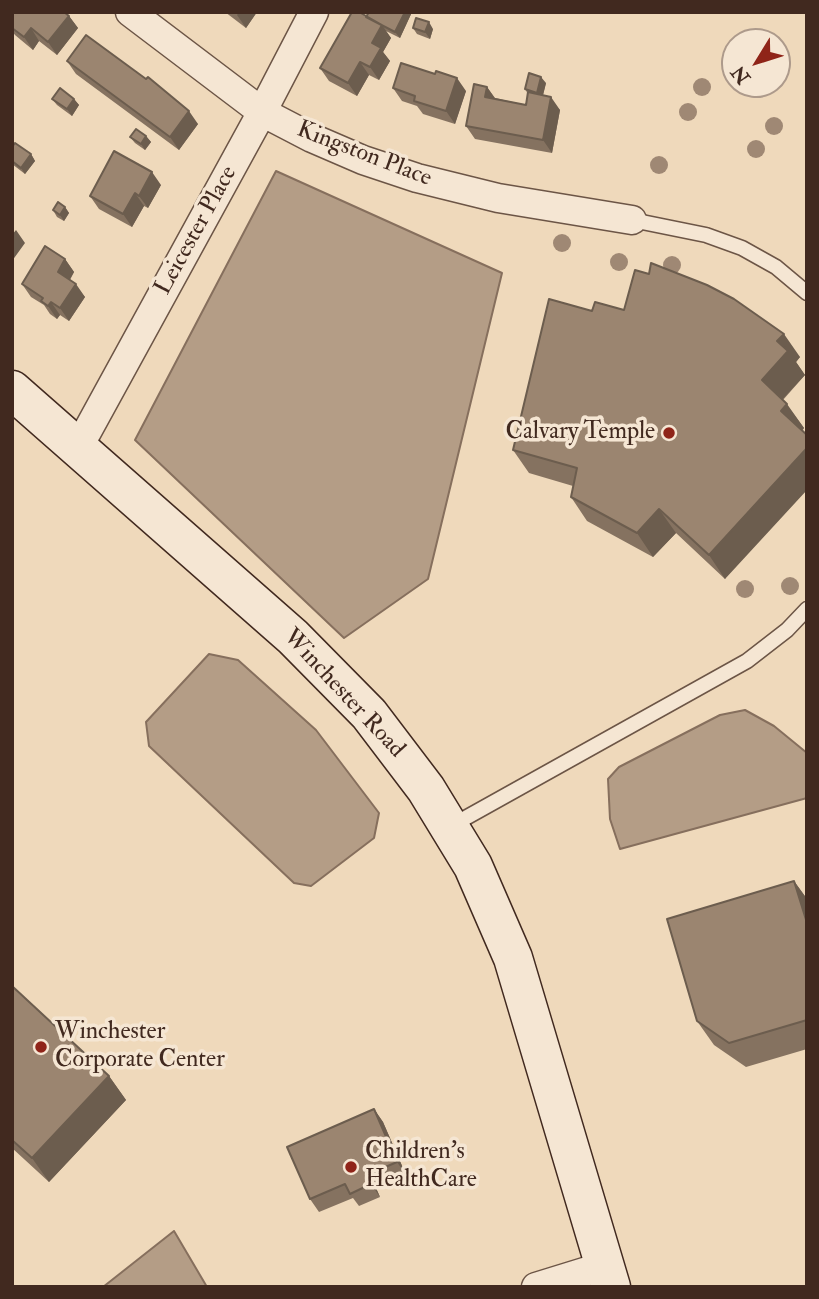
<!DOCTYPE html>
<html>
<head>
<meta charset="utf-8">
<style>
	body { margin:0 }
	#map { position:relative; width:819px; height:1299px; overflow:hidden; background:#efd9bb; font-family:"IM FELL Double Pica",serif }
	canvas { display:block }
	.frame { position:absolute; inset:0; border:14px solid #41291f; pointer-events:none }
	.north { position:absolute; left:721px; top:28px; width:70px; height:70px; box-sizing:border-box; background:#f5e6d3; border:2px solid #ad9a8b; border-radius:50%; rotate:232deg; font-size:19px; font-weight:700; line-height:28px; text-align:center; color:#41291f }
	.north::after { content:''; display:block; margin:auto; width:24px; height:32px; background:#8f2418; clip-path:polygon(50% 0,100% 100%,50% 72%,0 100%) }
</style>
</head>
<body>
<div id="map">
<canvas width="819" height="1299"></canvas>
<div class="frame"></div>
<div class="north">N</div>
</div>
<script>
const ctx = document.querySelector('canvas').getContext('2d');
ctx.lineJoin = 'round';
function fill(path, color) {
  ctx.fillStyle = color;
  ctx.fill(path, 'evenodd');
}
function toPath(rows) {
  const path = new Path2D();
  for (const r of rows) {
    path.moveTo(r[0], r[1]);
    for (let i = 2; i < r.length; i += 2) path.lineTo(r[i], r[i + 1]);
  }
  return path;
}
function strokePath(path, color, width, dash) {
  ctx.strokeStyle = color;
  ctx.lineWidth = width;
  ctx.lineCap = dash ? 'butt' : 'round';
  ctx.setLineDash(dash || []);
  ctx.stroke(path);
}
function drawText(font, color, halo, rows, align = 'center') {
  ctx.font = font + ' "IM FELL Double Pica",serif';
  ctx.lineWidth = 7;
  ctx.setLineDash([]);
  ctx.textBaseline = 'middle';
  ctx.strokeStyle = halo;
  ctx.fillStyle = color;
  for (const [text, x, y, turn = 0] of rows) {
    ctx.save();
    ctx.translate(x, y);
    ctx.rotate((+turn || 0) * Math.PI / 180);
    ctx.textAlign = isNaN(turn) ? turn : align;
    if (halo) ctx.strokeText(text, 0, 0);
    ctx.fillText(text, 0, 0);
    ctx.restore();
  }
}
const water = toPath([
	[276,171,502,273,428,579,344,638,135,440,276,171],
	[209,654,238,660,316,730,379,813,374,838,311,886,294,883,149,746,146,722,209,654],
	[745,710,774,726,807,753,807,798,620,849,610,819,608,779,619,767,720,715,745,710],
	[174,1231,207,1287,103,1287,174,1231]
]);
fill(water, '#b49d86');
strokePath(water, '#866f5d', 2);
const lane = toPath([
	[632,220,706,235,742,248,776,267,807,293],
	[451,826,747,661,787,630,807,609]
]);
const street = toPath([
	[130,12,262,112,312,138,363,160,417,178,498,198,632,220],
	[78,448,262,112,314,12],
	[536,1287,604,1266]
]);
const secondary = toPath([
	[12,390,293,637,369,714,426,789,473,866,513,958,611,1287]
]);
strokePath(lane, '#6c5546', 17);
strokePath(street, '#6c5546', 31);
strokePath(secondary, '#41291f', 41);
strokePath(lane, '#f5e6d3', 14);
strokePath(street, '#f5e6d3', 28);
strokePath(secondary, '#f5e6d3', 38);
ctx.fillStyle = '#9f8874';
for (const [x, y] of [
	[702,87],
	[688,112],
	[774,126],
	[756,149],
	[659,165],
	[562,243],
	[619,262],
	[672,265],
	[790,586],
	[745,589]
]) {
  ctx.beginPath();
  ctx.arc(x, y, 9, 0, 2 * Math.PI);
  ctx.fill();
}
fill(toPath([
	[225,12,257,12,246,28],
	[412,12,400,38,386,31,391,38,383,52,390,61,379,80,369,75,357,96,329,81,320,68,366,17],
	[12,15,69,16,78,28,57,55,39,41,33,50,15,35,12,31],
	[413,28,433,29,430,39,417,34],
	[67,61,198,124,179,150,76,74],
	[546,83,543,95,560,110,552,153,475,139,466,126,487,87,495,98,526,105,528,94,525,89],
	[393,88,466,91,455,124,423,114,417,106,402,101],
	[52,99,74,99,79,105,72,116,57,105],
	[146,136,151,142,145,150,135,143,130,137],
	[12,147,31,154,35,161,25,174,12,164],
	[161,185,148,208,144,206,132,227,99,209,90,196],
	[65,207,69,213,64,221,57,217,53,210],
	[65,259,74,272,70,280,85,297,69,321,60,315,57,319,50,314,44,305,31,297,22,284],
	[649,274,800,357,796,362,805,375,783,400,804,428,725,579,676,533,653,557,587,521,571,497,573,486,529,473,513,450,592,311,624,310],
	[794,881,807,899,807,1049,746,1067,714,1045,697,1021],
	[12,986,109,1076,126,1100,49,1182,12,1148],
	[374,1109,383,1122,406,1175,376,1188,380,1197,359,1206,353,1198,319,1212,310,1199]
]), '#857260');
fill(toPath([
	[239,12,257,12,246,28,237,15],
	[405,12,412,12,400,38,395,32],
	[69,16,78,28,57,55,48,42],
	[429,22,433,29,430,39,425,32],
	[382,25,391,38,383,52,390,61,379,80,370,67,372,43],
	[31,28,39,41,33,50,24,37],
	[360,62,369,75,357,96,348,83],
	[541,77,546,83,542,99,537,93],
	[457,78,466,91,455,124,446,111],
	[487,87,496,100,485,97],
	[551,97,560,110,552,153,543,140],
	[74,99,79,105,72,116,67,109],
	[189,111,198,124,179,150,170,137],
	[146,136,151,142,145,150,141,144],
	[31,154,35,161,25,174,21,168],
	[152,172,161,185,148,208,139,196],
	[135,193,144,206,132,227,123,214],
	[65,207,69,213,64,221,60,215],
	[16,230,25,243,12,261,12,235],
	[65,259,74,272,67,284,58,272],
	[76,284,85,297,69,321,60,308],
	[51,302,60,315,57,319,48,306],
	[784,334,800,357,796,362,805,375,778,404,762,380,777,341],
	[787,404,804,428,797,435,781,411],
	[807,448,807,490,725,579,709,555],
	[659,509,676,533,653,557,637,533],
	[794,881,807,899,807,923],
	[109,1076,126,1100,49,1182,32,1158],
	[374,1109,383,1122,406,1175,397,1162],
	[367,1175,376,1188,380,1197,371,1184]
]), '#6c5d4e');
const building = toPath([
	[14,12,64,12,69,16,48,42,31,28,24,37,12,28,12,15,14,12],
	[352,12,359,12,382,25,372,43,381,48,370,67,360,62,348,83,320,68,352,12],
	[369,12,405,12,395,32,366,17,369,12],
	[416,18,429,22,425,32,413,28,416,18],
	[86,35,146,79,148,77,189,111,170,137,67,61,86,35],
	[401,63,435,74,436,71,457,78,446,111,414,101,415,96,393,88,401,63],
	[529,73,541,77,537,93,525,89,529,73],
	[474,84,487,87,485,97,526,105,528,92,551,97,543,140,466,126,474,84],
	[60,88,74,99,67,109,52,99,60,88],
	[136,129,146,136,141,144,130,137,136,129],
	[15,143,31,154,21,168,12,161,12,147,15,143],
	[114,151,152,172,139,196,135,193,123,214,90,196,114,151],
	[58,202,65,207,60,215,53,210,58,202],
	[45,246,65,259,58,272,76,284,60,308,51,302,48,306,41,301,43,298,22,284,45,246],
	[651,263,707,285,734,299,784,334,777,341,788,351,762,380,787,404,781,411,807,435,807,448,709,555,659,509,637,533,571,497,577,468,513,450,549,299,592,311,595,302,624,310,635,270,649,274,651,263],
	[794,881,807,923,807,1020,729,1043,697,1021,667,919,794,881],
	[12,986,109,1076,32,1158,12,1140,12,986],
	[374,1109,397,1162,367,1175,371,1184,350,1194,345,1184,310,1199,287,1147,374,1109]
]);
fill(building, '#9b8570');
strokePath(building, '#6c5d4e', 2);
for (const [x, y, r, color] of [
	[669,433,7,"#8f2418"],
	[41,1047,7,"#8f2418"],
	[351,1167,7,"#8f2418"]
]) {
  const dot = new Path2D();
  dot.arc(x, y, r, 0, 2 * Math.PI);
  ctx.fillStyle = color;
  ctx.fill(dot);
  strokePath(dot, '#f5e6d3', 2.5);
}
drawText('24px', '#41291f', '#f5e6d3', [
	["Kingston Place",364,155,21],
	["Leicester Place",197,231,-61],
	["Winchester Road",343,694,47]
]);
drawText('24px', '#41291f', '#f5e6d3', [
	["Calvary Temple",655,433,"right"],
	["Winchester",55,1033],
	["Corporate Center",55,1061],
	["Children's",365,1153],
	["HealthCare",365,1181]
], 'left');
</script>
</body>
</html>
